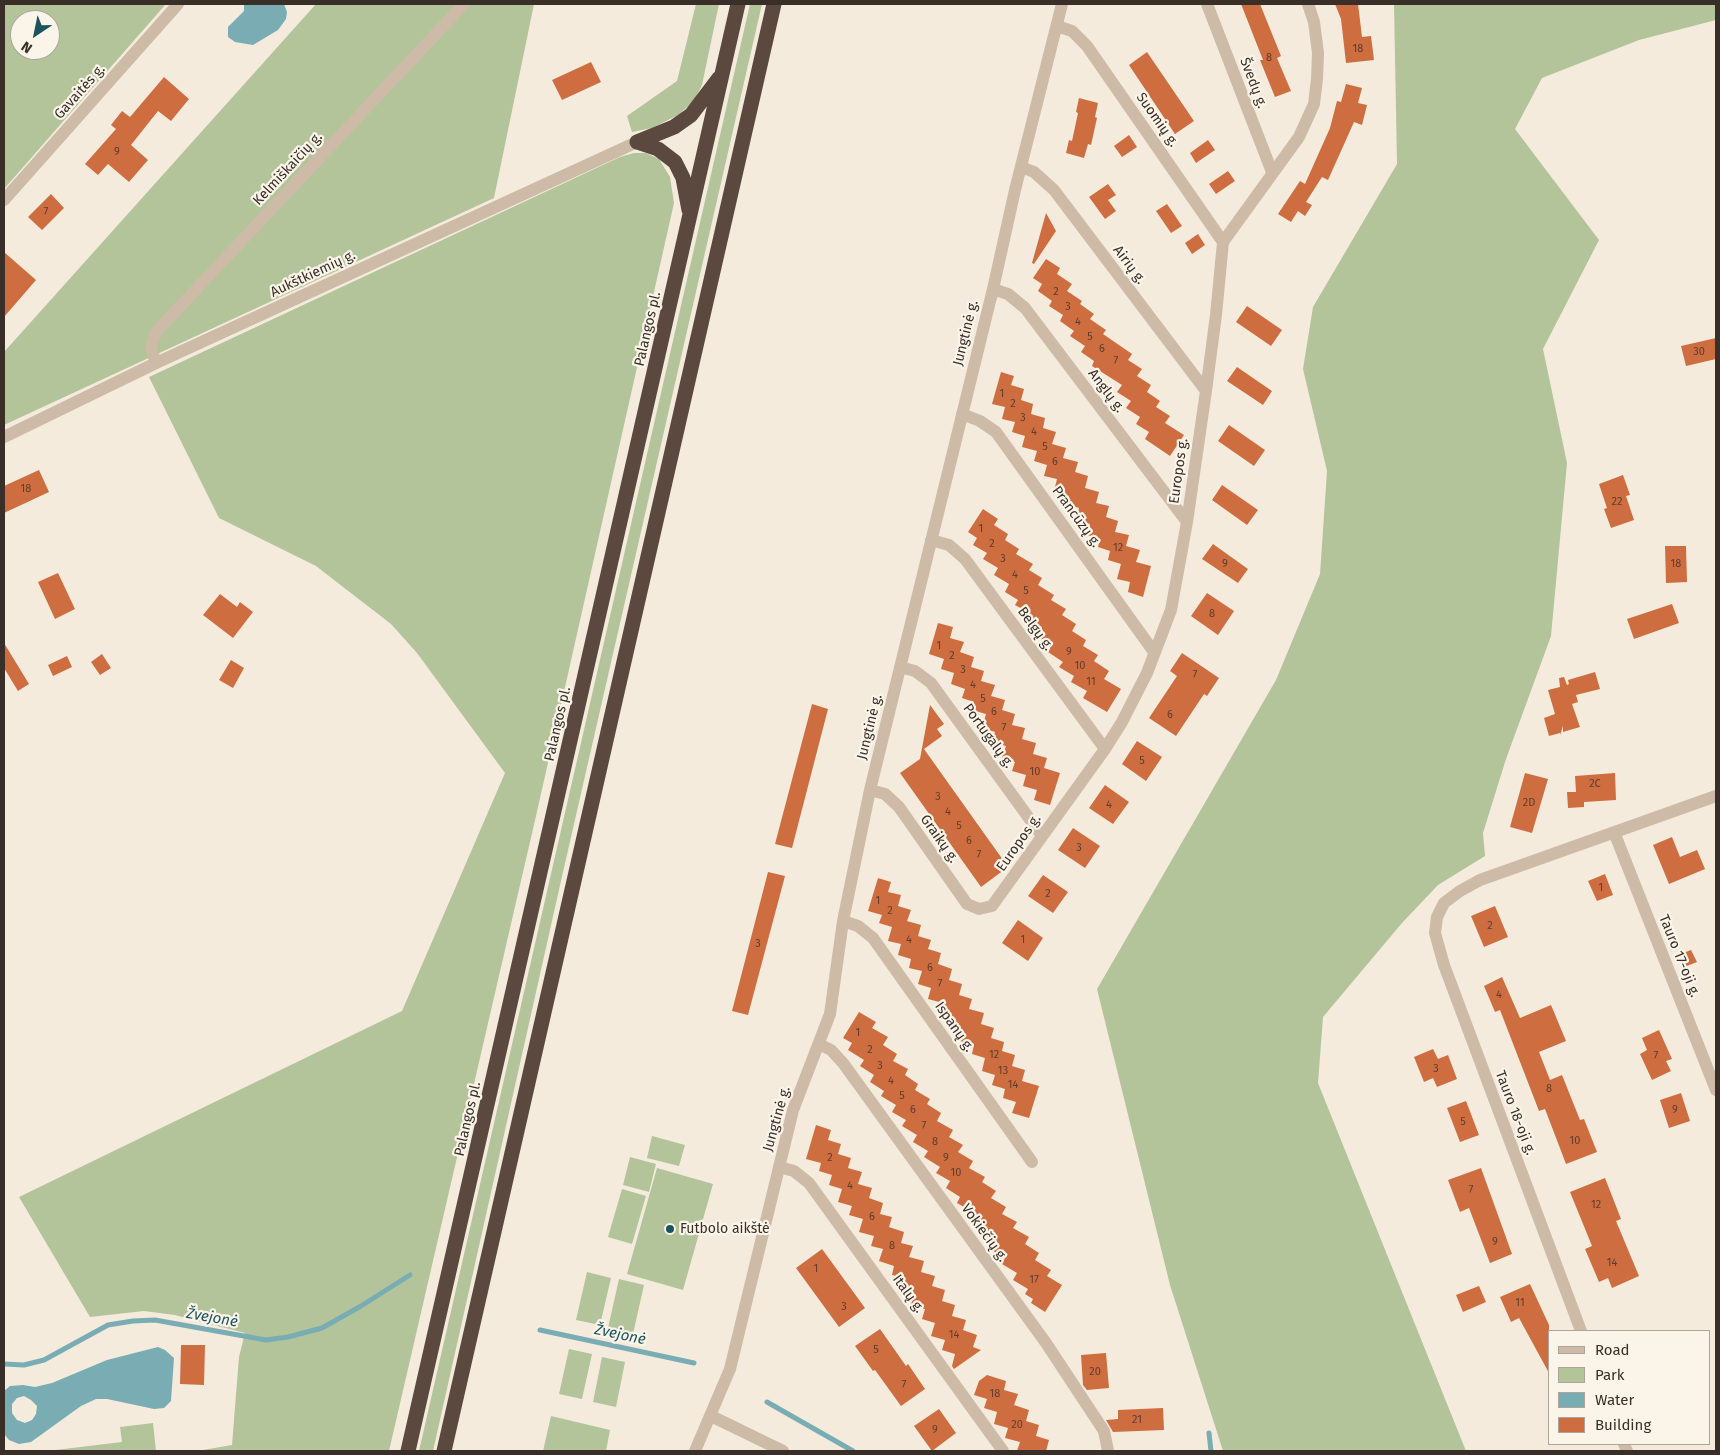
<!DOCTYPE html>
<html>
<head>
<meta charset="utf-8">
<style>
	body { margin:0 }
	#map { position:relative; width:1720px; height:1455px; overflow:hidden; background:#f4ebdc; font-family:"Fira Sans",sans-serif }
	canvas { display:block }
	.frame { position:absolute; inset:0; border:5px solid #392f28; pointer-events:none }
	.legend { position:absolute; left:1548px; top:1330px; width:162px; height:115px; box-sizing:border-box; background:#fbf4e9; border:1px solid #ada59c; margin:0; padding:6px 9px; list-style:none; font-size:15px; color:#392f28 }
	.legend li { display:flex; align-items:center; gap:10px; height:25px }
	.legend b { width:25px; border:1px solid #ada59c }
	.north { position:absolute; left:10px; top:10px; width:50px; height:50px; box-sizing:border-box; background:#fbf4e9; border:1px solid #ada59c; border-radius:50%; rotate:214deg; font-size:14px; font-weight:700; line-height:20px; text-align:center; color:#392f28 }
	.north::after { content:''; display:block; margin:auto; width:18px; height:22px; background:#1a555e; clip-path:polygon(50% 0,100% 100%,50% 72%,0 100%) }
</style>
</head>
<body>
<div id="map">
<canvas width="1720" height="1455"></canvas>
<div class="frame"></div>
<ul class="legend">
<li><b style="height:6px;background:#cdbba7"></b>Road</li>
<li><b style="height:14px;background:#b3c49b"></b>Park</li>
<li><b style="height:14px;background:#79adb3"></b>Water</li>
<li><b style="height:14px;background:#ce6d40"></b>Building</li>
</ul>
<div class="north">N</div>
</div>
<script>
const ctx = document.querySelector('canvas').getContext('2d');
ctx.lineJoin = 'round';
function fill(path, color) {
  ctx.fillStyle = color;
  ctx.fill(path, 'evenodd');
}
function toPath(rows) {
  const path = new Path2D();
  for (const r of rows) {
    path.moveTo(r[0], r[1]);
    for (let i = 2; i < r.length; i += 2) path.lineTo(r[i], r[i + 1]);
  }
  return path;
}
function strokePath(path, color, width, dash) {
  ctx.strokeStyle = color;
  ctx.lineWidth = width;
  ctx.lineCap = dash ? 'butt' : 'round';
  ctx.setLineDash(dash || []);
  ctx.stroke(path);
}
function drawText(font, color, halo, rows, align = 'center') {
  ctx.font = font + ' "Fira Sans",sans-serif';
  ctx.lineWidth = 4.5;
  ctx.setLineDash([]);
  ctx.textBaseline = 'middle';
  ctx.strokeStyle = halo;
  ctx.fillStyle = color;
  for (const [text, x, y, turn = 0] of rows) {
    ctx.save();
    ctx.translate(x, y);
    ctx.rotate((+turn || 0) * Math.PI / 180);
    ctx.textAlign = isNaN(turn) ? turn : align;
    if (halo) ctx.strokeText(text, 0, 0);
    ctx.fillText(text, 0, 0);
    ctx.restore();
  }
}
fill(toPath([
	[4,4,166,4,4,189],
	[20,20,50,20,50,50,20,50],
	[316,4,534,4,494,198,4,425,4,352],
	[696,4,719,4,702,85,694,101,678,115,652,128,632,132,627,116,677,81],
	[750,4,762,4,563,872,433,1451,419,1451],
	[1394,4,1716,4,1716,20,1639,40,1542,78,1515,129,1599,240,1543,349,1567,463,1551,636,1506,759,1483,833,1485,856,1438,885,1402,923,1323,1017,1318,1083,1466,1451,1223,1451,1170,1285,1097,989,1276,680,1320,574,1327,471,1303,369,1313,307,1397,164],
	[634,153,646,153,659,159,670,177,674,203,536,816,389,1451,197,1451,232,1445,239,1357,245,1333,175,1315,144,1311,90,1317,19,1197,402,1011,505,773,417,653,391,624,316,566,219,518,149,377,620,157],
	[652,1136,685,1145,679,1166,647,1158],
	[630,1157,656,1164,649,1192,623,1185],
	[657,1168,713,1184,683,1290,627,1274],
	[622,1189,646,1196,632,1244,608,1237],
	[587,1272,611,1278,600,1325,576,1320],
	[619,1279,644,1285,633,1334,608,1328],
	[569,1349,592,1354,582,1399,559,1394],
	[602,1357,625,1362,616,1407,593,1402],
	[551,1416,610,1430,606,1451,543,1451],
	[153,1423,156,1451,47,1451,122,1442,120,1427]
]), '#b3c49b');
fill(toPath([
	[244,4,284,4,287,12,286,19,278,30,253,45,235,42,228,37,228,27,244,11],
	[158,1347,165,1350,174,1358,171,1401,164,1408,154,1409,107,1399,96,1399,81,1406,31,1442,19,1444,9,1440,4,1434,4,1391,10,1386,23,1385,35,1387,52,1383,107,1360],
	[24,1396,31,1400,37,1406,36,1414,32,1420,25,1423,17,1420,12,1413,12,1404,17,1398]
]), '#79adb3');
strokePath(toPath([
	[540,1330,694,1363],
	[4,1364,24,1365,44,1360,108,1325,133,1321,155,1320,266,1340,288,1337,322,1328,361,1306,410,1275],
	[767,1402,853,1451],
	[1209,1433,1211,1451]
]), '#79adb3', 5);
fill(toPath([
	[1241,4,1260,4,1281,56,1277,58,1291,91,1275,97,1260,60,1263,60],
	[1335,4,1358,4,1362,37,1371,36,1374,60,1346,63,1341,19],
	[1147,52,1194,121,1175,134,1129,65],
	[591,62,601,82,562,100,552,80],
	[164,77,189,99,171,121,158,111,131,145,148,160,129,182,108,164,98,175,85,164,116,129,111,125,122,111,130,117],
	[1346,84,1362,88,1358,103,1367,105,1362,125,1354,122,1328,180,1322,177,1306,202,1312,205,1305,216,1298,211,1291,222,1278,214,1300,181,1305,184,1330,128,1337,101,1341,102],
	[1079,98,1098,103,1095,117,1097,118,1091,145,1088,144,1084,158,1066,153,1069,140,1072,141,1078,113,1076,112],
	[1129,135,1137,147,1122,157,1114,146],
	[1208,140,1215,150,1196,163,1190,153],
	[1228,171,1235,181,1216,194,1209,184],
	[1108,184,1116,195,1108,200,1116,211,1105,219,1089,197],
	[51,194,64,208,42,230,28,217],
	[1167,204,1182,226,1171,233,1156,211],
	[1046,213,1056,231,1034,264,1032,263],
	[1198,234,1205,245,1192,254,1185,243],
	[4,252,36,280,4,317],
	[1046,259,1060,268,1057,274,1072,284,1067,291,1082,301,1080,304,1094,314,1090,319,1106,330,1103,334,1132,354,1128,360,1142,369,1137,376,1151,385,1147,392,1160,401,1156,407,1170,416,1165,423,1184,435,1170,456,1145,439,1149,432,1136,424,1140,417,1126,408,1131,401,1117,392,1122,385,1092,366,1094,361,1081,352,1085,346,1070,336,1074,331,1060,321,1063,315,1049,306,1052,301,1038,291,1042,284,1033,278],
	[1247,306,1282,330,1271,346,1236,322],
	[1716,338,1716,359,1686,366,1681,346],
	[1237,367,1272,391,1263,405,1227,381],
	[1001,372,1014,376,1011,385,1024,389,1021,400,1033,404,1031,414,1045,418,1043,428,1056,432,1052,444,1066,448,1063,458,1078,462,1075,472,1088,476,1085,488,1099,492,1096,503,1109,506,1106,517,1118,521,1115,532,1129,535,1126,546,1140,550,1136,562,1151,566,1143,597,1128,592,1130,582,1117,579,1121,564,1108,560,1110,551,1098,547,1100,539,1087,535,1090,524,1076,520,1079,508,1067,504,1069,496,1054,491,1057,479,1044,476,1047,465,1034,461,1037,451,1022,447,1025,436,1012,432,1015,422,1002,419,1005,407,992,404],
	[1229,425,1265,450,1254,466,1218,441],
	[39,470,49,492,4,513,4,486],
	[1623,475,1630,495,1626,496,1634,520,1611,528,1604,509,1607,508,1599,484],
	[1222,485,1258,510,1247,525,1212,500],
	[983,509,998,519,994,525,1008,534,1005,540,1019,549,1016,554,1033,564,1029,570,1042,578,1038,585,1054,595,1051,600,1066,609,1062,615,1076,624,1072,631,1086,640,1083,646,1098,655,1094,661,1109,671,1104,679,1121,689,1107,712,1083,698,1087,691,1071,682,1074,676,1059,667,1063,662,1048,652,1052,645,1039,637,1042,632,1026,622,1031,614,1015,605,1018,600,1005,592,1009,584,994,575,998,568,983,559,987,553,973,545,977,538,968,532],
	[1213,544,1248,569,1238,583,1202,559],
	[1665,546,1686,546,1687,582,1666,583],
	[58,573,75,609,55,619,38,582],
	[1207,593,1234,611,1218,635,1191,616],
	[220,594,237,607,240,602,253,612,233,638,203,615],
	[1672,604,1679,623,1634,639,1627,619],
	[938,623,953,627,950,638,964,642,960,652,974,657,971,667,984,671,981,681,995,685,991,696,1005,700,1002,710,1015,714,1012,725,1025,728,1022,739,1036,743,1033,754,1047,758,1044,768,1060,773,1050,805,1034,800,1037,790,1023,786,1026,775,1012,771,1015,762,1002,758,1006,746,992,742,995,732,982,728,986,714,972,710,974,702,962,698,965,689,951,684,954,673,941,669,944,659,929,654],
	[4,643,29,684,18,691,4,668],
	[1182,653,1219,678,1207,696,1204,694,1176,736,1149,718,1177,676,1170,671],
	[102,654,111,668,100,675,91,662],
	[67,656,72,667,53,676,48,665],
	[231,660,244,668,233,688,219,680],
	[1595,672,1600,689,1576,695,1578,702,1572,704,1580,727,1563,732,1563,726,1560,735,1560,733,1549,736,1544,718,1555,714,1548,690,1560,687,1559,678,1564,677,1567,685,1569,684,1568,680],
	[812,704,828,709,792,848,775,844],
	[930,705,944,724,937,729,942,736,924,749,1008,867,981,887,900,773,920,759],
	[1137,741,1162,757,1146,781,1122,764],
	[1525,773,1548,779,1532,833,1510,827],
	[1615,773,1616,800,1584,802,1584,807,1568,808,1567,792,1576,792,1575,776],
	[1105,785,1129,802,1113,824,1089,808],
	[1073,828,1100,846,1085,868,1058,850],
	[1672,837,1680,857,1697,850,1705,869,1669,884,1653,845],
	[768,872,785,876,748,1015,732,1011],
	[1605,874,1613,895,1597,901,1588,881],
	[1043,875,1068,892,1053,913,1028,896],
	[878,878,891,882,888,892,901,895,898,906,911,910,907,921,921,925,918,936,931,940,928,949,941,953,938,964,952,969,949,980,962,984,959,995,972,999,969,1009,984,1013,981,1024,994,1028,991,1038,1004,1042,1002,1051,1015,1055,1012,1066,1025,1070,1022,1081,1039,1086,1029,1118,1012,1113,1016,1102,1003,1098,1005,1089,992,1085,995,1075,982,1071,985,1058,972,1054,974,1045,960,1041,963,1031,950,1027,952,1017,939,1013,943,1003,928,999,931,988,918,984,922,971,909,968,911,959,898,955,901,944,888,941,892,927,879,923,882,915,868,911],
	[1495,906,1508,937,1484,947,1471,916],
	[1018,920,1043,938,1028,961,1002,943],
	[1691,950,1697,962,1684,967,1678,955],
	[1502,977,1520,1018,1551,1005,1566,1041,1539,1052,1550,1080,1562,1075,1580,1120,1584,1119,1597,1152,1566,1164,1545,1109,1539,1111,1500,1010,1495,1012,1484,986],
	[859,1012,876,1022,872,1028,888,1037,883,1045,897,1054,893,1061,908,1069,905,1075,918,1084,915,1090,930,1099,927,1104,941,1113,937,1121,953,1130,949,1137,963,1145,958,1152,973,1161,969,1168,985,1177,982,1182,996,1191,991,1198,1006,1207,1002,1214,1017,1222,1013,1228,1029,1237,1025,1244,1039,1253,1035,1260,1051,1270,1047,1276,1062,1285,1045,1312,1031,1303,1033,1299,1025,1294,1028,1289,1013,1280,1017,1273,1002,1264,1005,1258,990,1249,994,1243,979,1233,983,1227,969,1218,973,1212,957,1203,960,1197,946,1188,950,1181,936,1173,940,1167,924,1157,928,1151,913,1142,917,1135,902,1126,906,1120,892,1112,896,1105,881,1096,884,1091,870,1082,874,1075,860,1066,864,1060,848,1050,852,1043,843,1038],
	[1659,1030,1672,1059,1666,1061,1671,1071,1652,1080,1640,1054,1647,1050,1642,1038],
	[1433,1049,1438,1059,1448,1055,1457,1079,1437,1087,1433,1078,1424,1082,1414,1057],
	[1681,1093,1690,1121,1669,1128,1660,1100],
	[1466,1101,1479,1135,1460,1142,1447,1108],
	[816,1125,831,1130,828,1140,841,1144,838,1154,851,1158,848,1168,862,1172,858,1184,872,1188,869,1198,883,1203,880,1214,892,1217,889,1227,904,1232,901,1243,913,1246,909,1257,924,1261,921,1272,935,1276,932,1286,945,1290,942,1301,955,1305,952,1316,966,1320,963,1330,977,1335,973,1347,981,1350,954,1369,952,1366,955,1354,942,1350,945,1340,931,1336,935,1323,922,1319,925,1309,911,1305,914,1293,900,1289,903,1278,892,1275,894,1266,879,1261,883,1249,871,1246,874,1236,859,1232,863,1219,849,1215,852,1206,838,1202,842,1189,829,1185,832,1175,819,1171,821,1163,806,1159],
	[1481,1168,1512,1254,1490,1263,1469,1208,1460,1212,1448,1180],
	[1605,1178,1621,1219,1616,1221,1639,1276,1612,1288,1608,1278,1599,1282,1585,1249,1592,1246,1570,1192],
	[822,1249,865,1308,839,1327,796,1268],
	[1530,1284,1549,1325,1549,1373,1519,1318,1511,1322,1500,1297],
	[1479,1286,1486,1302,1463,1312,1456,1295],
	[880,1329,906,1366,908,1364,925,1389,901,1406,875,1370,873,1371,855,1346],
	[181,1345,205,1345,204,1385,180,1384],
	[1106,1353,1109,1388,1087,1390,1083,1385,1081,1355],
	[987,1375,1006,1381,1004,1390,1018,1394,1014,1405,1029,1410,1026,1421,1039,1425,1036,1436,1049,1440,1046,1451,1017,1451,1020,1442,1005,1438,1008,1428,994,1424,997,1412,984,1408,987,1399,974,1395,979,1381],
	[1163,1408,1164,1430,1113,1432,1106,1420,1118,1419,1118,1410],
	[939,1409,956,1433,932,1451,914,1426]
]), '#ce6d40');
strokePath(toPath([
	[1207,4,1272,172],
	[1057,26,1072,31,1087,46,1223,242],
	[1021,167,1034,172,1054,190,1206,391],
	[4,200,178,4],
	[993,289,1008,294,1025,308,1187,522],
	[156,363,151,348,156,332,464,4],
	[962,414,980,421,996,432,1154,652],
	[4,437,156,363,637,142],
	[931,540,949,545,965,559,1105,749],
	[900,667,915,671,931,683,1042,836],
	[870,790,885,794,899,807,967,904,979,909,992,906,1105,749,1122,722,1147,673,1171,610,1187,522,1206,391,1216,315,1223,242,1299,137,1314,104,1317,79,1318,53,1314,22,1308,4],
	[1614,832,1716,1090],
	[843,921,858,926,873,938,1032,1162],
	[819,1044,831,1050,843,1063,1046,1343,1104,1431,1108,1451],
	[779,1167,794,1171,809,1183,1003,1451],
	[1581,1331,1444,965,1435,933,1437,917,1444,903,1460,891,1480,880,1716,796],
	[711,1416,783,1451],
	[1624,1444,1627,1451],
	[695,1451,730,1369,793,1110,830,1014,843,921,870,790,993,289,1015,190,1062,4]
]), '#cdbba7', 12);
strokePath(toPath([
	[637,142,674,127,691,115,719,78],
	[637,142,658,149,675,162,683,178,689,210],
	[408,1451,738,4],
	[444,1451,774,4]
]), '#5b493f', 15);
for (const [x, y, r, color] of [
	[670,1229,5,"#1a555e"]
]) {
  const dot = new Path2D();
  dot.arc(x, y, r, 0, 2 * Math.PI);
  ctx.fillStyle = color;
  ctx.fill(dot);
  strokePath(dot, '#fbf4e9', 2);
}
drawText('11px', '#5e3e2e', null, [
	["18",1358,49],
	["8",1269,58],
	["9",117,152],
	["7",46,212],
	["2",1056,292],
	["3",1068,307],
	["4",1078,322],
	["5",1090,337],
	["6",1102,349],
	["30",1699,352],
	["7",1116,361],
	["1",1002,394],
	["2",1013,404],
	["3",1023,418],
	["4",1034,432],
	["5",1045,447],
	["6",1055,462],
	["18",26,489],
	["22",1617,502],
	["1",981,529],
	["2",992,544],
	["12",1118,548],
	["3",1003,559],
	["9",1225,564],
	["18",1676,564],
	["4",1015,575],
	["5",1026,591],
	["8",1212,614],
	["1",939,646],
	["9",1069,652],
	["2",952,656],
	["10",1080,666],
	["3",963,670],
	["7",1195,675],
	["11",1091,682],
	["4",973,685],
	["5",983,699],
	["6",994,712],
	["6",1170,715],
	["7",1004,728],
	["5",1142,761],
	["10",1035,772],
	["2C",1595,784],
	["3",938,797],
	["2D",1529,803],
	["4",1109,805],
	["4",948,812],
	["5",959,826],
	["6",969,841],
	["3",1079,848],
	["7",979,855],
	["1",1601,888],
	["2",1048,894],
	["1",878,901],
	["2",890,911],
	["2",1490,926],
	["4",909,940],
	["1",1023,940],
	["3",758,944],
	["6",930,968],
	["7",940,984],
	["4",1499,995],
	["1",858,1033],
	["2",870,1050],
	["12",994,1055],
	["7",1656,1056],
	["3",880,1066],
	["3",1436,1069],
	["13",1003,1071],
	["4",891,1081],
	["14",1013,1085],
	["8",1549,1089],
	["5",902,1096],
	["6",913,1110],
	["9",1675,1110],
	["5",1463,1122],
	["7",924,1126],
	["10",1575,1141],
	["8",935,1142],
	["2",830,1158],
	["9",946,1158],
	["10",956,1173],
	["4",850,1186],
	["7",1471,1190],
	["12",1596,1205],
	["6",872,1217],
	["9",1495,1242],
	["8",892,1246],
	["14",1612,1263],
	["1",816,1269],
	["17",1034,1280],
	["11",1520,1303],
	["3",844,1307],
	["14",954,1335],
	["5",876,1350],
	["20",1095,1372],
	["7",904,1385],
	["18",995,1394],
	["21",1137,1420],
	["20",1017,1425],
	["9",935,1430]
]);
drawText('14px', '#392f28', '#fbf4e9', [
	["Švedų g.",1253,83,69],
	["Gavaitės g.",80,92,-48],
	["Suomių g.",1157,120,55],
	["Kelmiškaičių g.",288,169,-47],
	["Airių g.",1129,265,53],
	["Aukštkiemių g.",313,274,-25],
	["Palangos pl.",648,329,-77],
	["Jungtinė g.",966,333,-76],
	["Anglų g.",1106,391,53],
	["Europos g.",1179,471,-82],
	["Prancūzų g.",1076,517,54],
	["Belgų g.",1035,629,54],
	["Palangos pl.",558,724,-77],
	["Jungtinė g.",870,727,-76],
	["Portugalų g.",988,736,54],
	["Graikų g.",939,839,55],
	["Europos g.",1019,843,-55],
	["Tauro 17-oji g.",1679,956,68],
	["Ispanų g.",954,1027,55],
	["Tauro 18-oji g.",1515,1113,69],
	["Palangos pl.",468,1119,-77],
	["Jungtinė g.",777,1119,-74],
	["Vokiečių g.",984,1233,54],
	["Italų g.",908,1294,54]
]);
drawText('14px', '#392f28', '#fbf4e9', [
	["Futbolo aikštė",680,1229]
], 'left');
drawText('italic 15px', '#1a555e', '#fbf4e9', [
	["Žvejonė",212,1318,10],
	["Žvejonė",620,1335,12]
]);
</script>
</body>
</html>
